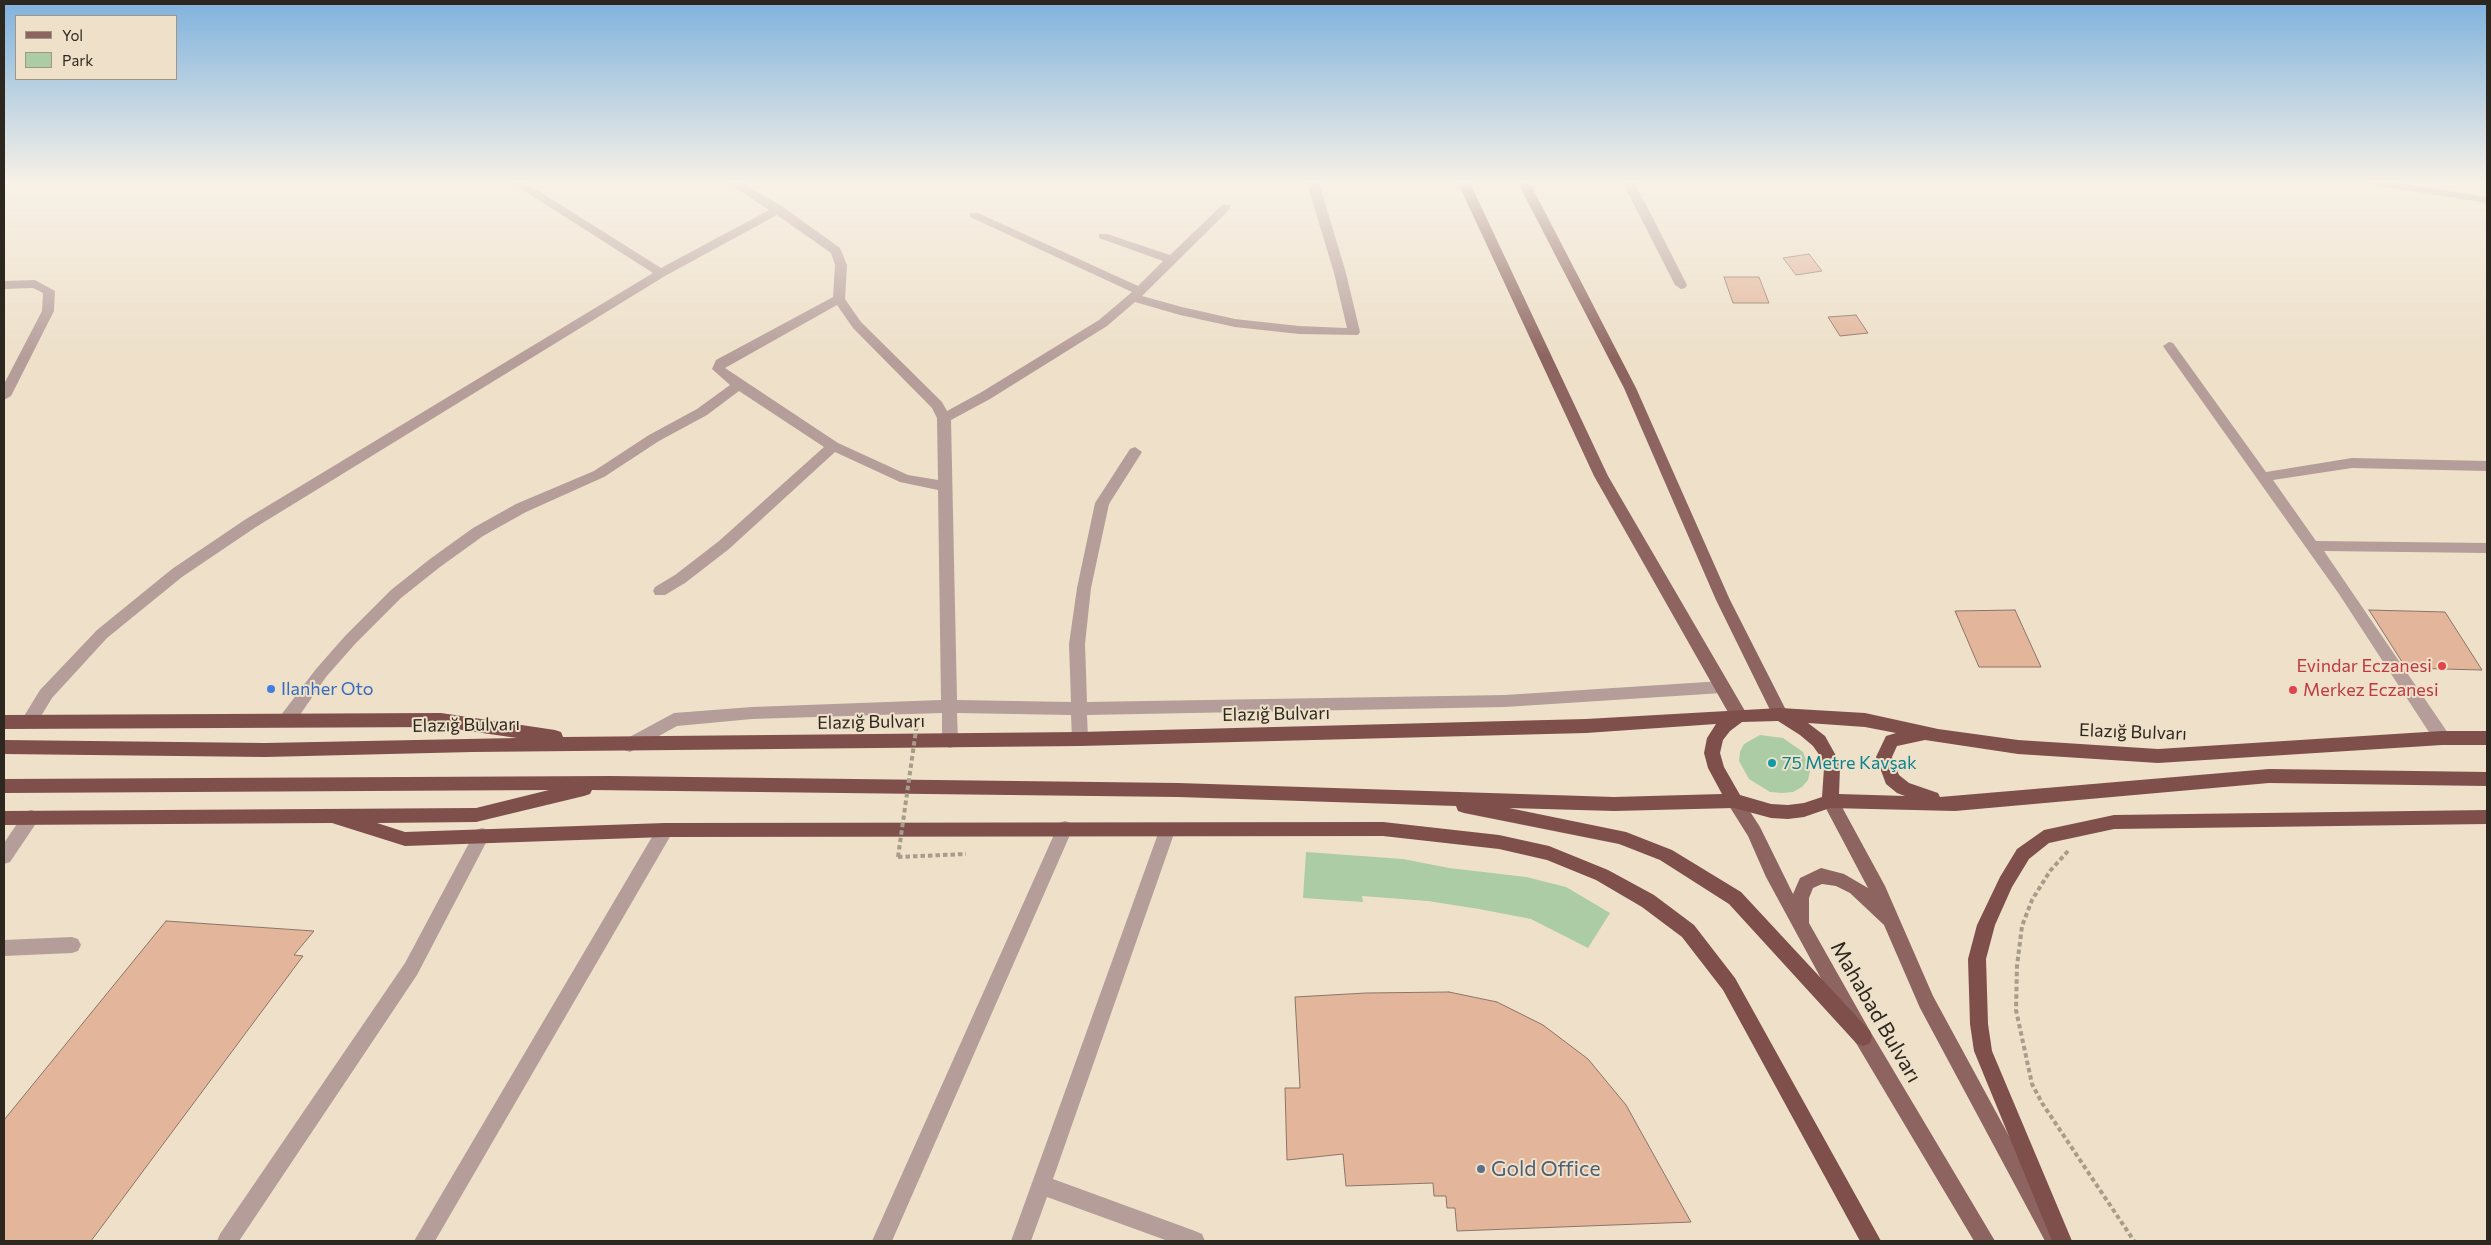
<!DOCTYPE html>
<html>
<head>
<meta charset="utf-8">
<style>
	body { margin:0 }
	#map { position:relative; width:2491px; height:1245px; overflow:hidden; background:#eee0c9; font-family:Commissioner,sans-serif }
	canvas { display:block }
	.frame { position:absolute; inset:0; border:5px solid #2d281f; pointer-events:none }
	.legend { position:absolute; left:15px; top:15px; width:162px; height:65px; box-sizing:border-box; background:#eee0c9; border:1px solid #a19685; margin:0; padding:6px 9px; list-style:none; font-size:15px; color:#2d281f }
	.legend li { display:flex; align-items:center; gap:10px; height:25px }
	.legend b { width:25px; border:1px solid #a19685 }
</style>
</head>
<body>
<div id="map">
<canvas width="2491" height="1245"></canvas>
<div class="frame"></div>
<ul class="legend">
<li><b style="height:6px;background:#8d6460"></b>Yol</li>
<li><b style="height:14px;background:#accca6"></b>Park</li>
</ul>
</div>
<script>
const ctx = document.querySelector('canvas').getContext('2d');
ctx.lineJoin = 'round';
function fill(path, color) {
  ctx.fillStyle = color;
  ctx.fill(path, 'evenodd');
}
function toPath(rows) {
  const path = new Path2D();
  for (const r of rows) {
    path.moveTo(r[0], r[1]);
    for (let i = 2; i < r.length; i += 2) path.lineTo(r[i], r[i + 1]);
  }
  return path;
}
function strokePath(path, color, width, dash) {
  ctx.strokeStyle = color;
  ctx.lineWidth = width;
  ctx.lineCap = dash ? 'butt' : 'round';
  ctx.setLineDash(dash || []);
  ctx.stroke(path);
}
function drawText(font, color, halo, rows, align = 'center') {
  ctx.font = font + ' Commissioner,sans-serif';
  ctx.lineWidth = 4;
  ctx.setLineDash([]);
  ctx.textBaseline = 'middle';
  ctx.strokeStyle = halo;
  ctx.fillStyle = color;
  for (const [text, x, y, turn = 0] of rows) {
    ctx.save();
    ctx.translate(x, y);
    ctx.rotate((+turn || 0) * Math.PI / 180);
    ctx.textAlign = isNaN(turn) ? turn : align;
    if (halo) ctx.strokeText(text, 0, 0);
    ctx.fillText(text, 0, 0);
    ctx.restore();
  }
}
fill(toPath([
	[1760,735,1783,738,1803,752,1810,771,1808,780,1802,787,1793,792,1782,793,1770,792,1749,779,1739,761,1740,752,1744,744],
	[1306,852,1403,859,1449,868,1526,877,1566,887,1610,913,1588,948,1531,919,1479,909,1428,901,1362,896,1363,902,1303,898]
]), '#accca6');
const building = toPath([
	[1809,254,1822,271,1796,275,1783,258,1809,254],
	[1724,277,1759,277,1769,303,1733,303,1724,277],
	[1856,315,1868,333,1840,336,1828,317,1856,315],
	[2015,610,2041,667,1979,667,1955,611,2015,610],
	[2369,610,2445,612,2482,670,2406,668,2369,610],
	[166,921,314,931,294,955,303,956,91,1241,4,1241,4,1120,166,921],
	[1449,992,1497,1002,1543,1025,1588,1059,1626,1105,1691,1222,1457,1231,1455,1208,1447,1208,1446,1196,1434,1196,1433,1183,1346,1186,1343,1154,1287,1160,1285,1088,1300,1088,1295,997,1366,993,1449,992]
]);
fill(building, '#e3b69c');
strokePath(building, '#8b7467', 1);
strokePath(toPath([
	[2068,851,2050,871,2032,900,2022,926,2017,966,2016,1010,2032,1084,2042,1103,2134,1241],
	[898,857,966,854]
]), '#a89d8b', 4, [4.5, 3]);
fill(toPath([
	[512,183,526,183,661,268,769,210,728,183,742,183,783,207,840,248,847,265,845,299,861,322,942,402,947,411,980,393,1099,320,1132,292,970,217,970,213,978,213,1138,286,1163,261,1099,238,1099,234,1107,234,1170,255,1222,205,1230,205,1230,209,1142,296,1182,307,1235,319,1299,326,1347,328,1334,273,1307,183,1319,183,1346,273,1360,332,1358,335,1299,334,1235,327,1180,315,1135,302,1107,326,990,399,951,420,957,700,1071,702,1069,644,1077,588,1095,503,1130,449,1135,447,1142,452,1109,504,1091,588,1085,644,1087,702,1505,695,1722,681,1728,683,1730,687,1728,691,1722,693,1505,707,1087,715,1088,739,1086,744,1080,746,1074,744,1072,739,1071,715,957,713,958,741,956,746,950,748,944,746,942,741,942,713,752,719,677,726,630,752,624,750,622,745,624,740,674,713,752,707,941,700,938,490,900,482,835,452,729,549,685,583,665,595,655,595,653,591,655,587,675,575,719,541,824,447,739,391,707,415,659,441,604,477,526,512,483,536,440,567,401,598,355,644,326,677,293,725,287,727,281,725,279,720,281,715,316,669,345,636,391,590,430,559,473,528,516,504,594,471,649,435,697,409,730,385,712,369,716,360,833,297,835,265,831,253,777,215,665,276,256,527,182,577,107,638,52,698,35,726,29,728,23,726,21,721,40,690,97,630,172,569,246,519,653,273,512,183],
	[837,305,853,328,932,408,937,418,938,480,908,475,838,443,725,368,837,305],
	[1623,183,1635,183,1687,285,1685,288,1681,289,1675,285,1623,183],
	[2371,183,2399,183,2487,197,2487,203,2377,186,2371,183],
	[35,280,55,291,54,311,11,396,4,400,4,384,42,311,43,293,33,288,4,289,4,281,35,280],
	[2169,342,2173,343,2266,472,2352,458,2487,461,2487,471,2352,468,2273,480,2316,541,2487,543,2487,553,2324,551,2448,733,2450,738,2448,743,2442,745,2436,743,2339,594,2165,349,2163,346,2169,342],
	[31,810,37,812,39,817,37,822,10,862,4,864,4,843,25,812,31,810],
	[1065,821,1071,823,1073,828,892,1241,872,1241,1057,828,1059,823,1065,821],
	[665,823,671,825,673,830,671,835,435,1241,414,1241,659,825,665,823],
	[1167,824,1173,826,1175,831,1053,1179,1195,1231,1202,1234,1205,1241,1168,1241,1047,1197,1031,1241,1011,1241,1159,831,1161,826,1167,824],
	[482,828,488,830,490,835,417,975,239,1241,217,1241,220,1234,405,963,476,830,482,828],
	[72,937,78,939,81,945,78,951,72,953,4,956,4,940,72,937]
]), '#b59d9a');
fill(toPath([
	[1458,183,1470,183,1608,476,1745,711,1747,716,1745,721,1739,722,1733,721,1594,476,1458,183],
	[1518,183,1530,183,1636,388,1730,600,1788,714,1786,719,1780,720,1774,719,1772,714,1716,600,1624,388,1518,183],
	[1734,794,1740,796,1760,827,1793,894,1800,878,1821,868,1844,874,1868,888,1822,801,1824,796,1830,794,1836,796,1885,886,1933,996,2066,1241,2045,1241,1920,1008,1884,925,1850,893,1836,886,1822,884,1813,888,1809,898,1809,923,1870,1031,1995,1241,1974,1241,1856,1043,1766,877,1748,836,1726,801,1728,796,1734,794]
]), '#8d6460');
fill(toPath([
	[1780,708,1865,713,1938,729,2018,740,2158,749,2442,731,2487,731,2487,745,2442,745,2158,763,2018,754,1925,740,1897,746,1892,757,1899,775,1909,783,1938,793,1940,797,2269,769,2487,772,2487,786,2269,783,1955,811,1830,808,1804,817,1788,819,1771,818,1734,808,1614,811,1509,808,1626,832,1672,850,1741,892,1870,1031,1872,1037,1870,1043,1863,1046,1856,1043,1729,904,1660,860,1619,844,1464,813,1458,811,1456,806,1178,797,592,790,590,794,584,796,476,822,377,823,405,832,665,823,1383,822,1499,835,1549,846,1608,870,1654,895,1694,925,1735,978,1881,1241,1860,1241,1723,990,1682,937,1642,907,1596,880,1547,860,1499,849,1383,836,665,837,405,846,332,823,4,825,4,811,476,808,549,790,4,793,4,779,611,776,1178,783,1614,797,1722,794,1708,768,1704,753,1707,738,1716,724,1586,733,1080,746,472,752,265,757,4,754,4,740,265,743,517,738,441,727,4,729,4,715,441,713,555,730,561,732,563,737,1080,732,1586,719,1780,708],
	[1778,721,1800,735,1813,746,1820,756,1824,768,1822,797,1804,803,1788,805,1771,804,1740,795,1724,767,1720,753,1723,740,1730,731,1742,722,1778,721],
	[1808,723,1865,727,1896,733,1886,736,1876,757,1886,784,1897,793,1905,796,1839,794,1840,768,1835,754,1825,736,1808,723],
	[2487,810,2487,824,2114,829,2049,843,2029,859,2012,887,1995,925,1986,959,1988,1024,1992,1051,2072,1241,2052,1241,1974,1051,1970,1024,1968,959,1977,925,2000,877,2017,849,2044,830,2114,815,2487,810]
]), '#7e4f4b');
strokePath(toPath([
	[898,857,917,723]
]), '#a89d8b', 4, [4.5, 3]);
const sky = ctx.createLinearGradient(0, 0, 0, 357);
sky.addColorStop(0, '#7fb2dd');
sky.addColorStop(0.51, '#f7f1e7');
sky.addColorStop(1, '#f7f1e700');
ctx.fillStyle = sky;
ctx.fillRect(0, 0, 2491, 357);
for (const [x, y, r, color] of [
	[2442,666,5,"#e0444e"],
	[271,689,5,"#3f7fe0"],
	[2293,690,5,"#e0444e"],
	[1772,763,5,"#0f9aa8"],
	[1481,1169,5,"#5c6f8a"]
]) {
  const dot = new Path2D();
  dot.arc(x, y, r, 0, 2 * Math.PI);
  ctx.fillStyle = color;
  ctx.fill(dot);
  strokePath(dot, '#eee0c9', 2);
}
drawText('18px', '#be3a42', '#eee0c9', [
	["Evindar Eczanesi",2432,666],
	["Merkez Eczanesi",2303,690,"left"]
], 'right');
drawText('18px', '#366cbe', '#eee0c9', [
	["Ilanher Oto",281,689]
], 'left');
drawText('18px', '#2d281f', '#eee0c9', [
	["Elazığ Bulvarı",1276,714,-1],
	["Elazığ Bulvarı",871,722,-1],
	["Elazığ Bulvarı",466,725,-1],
	["Elazığ Bulvarı",2133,732,2]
]);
drawText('18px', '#0d838f', '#eee0c9', [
	["75 Metre Kavşak",1782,763]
], 'left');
drawText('21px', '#2d281f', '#eee0c9', [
	["Mahabad Bulvarı",1876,1012,60]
]);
drawText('21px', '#4e5e75', '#eee0c9', [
	["Gold Office",1491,1169]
], 'left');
</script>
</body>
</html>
